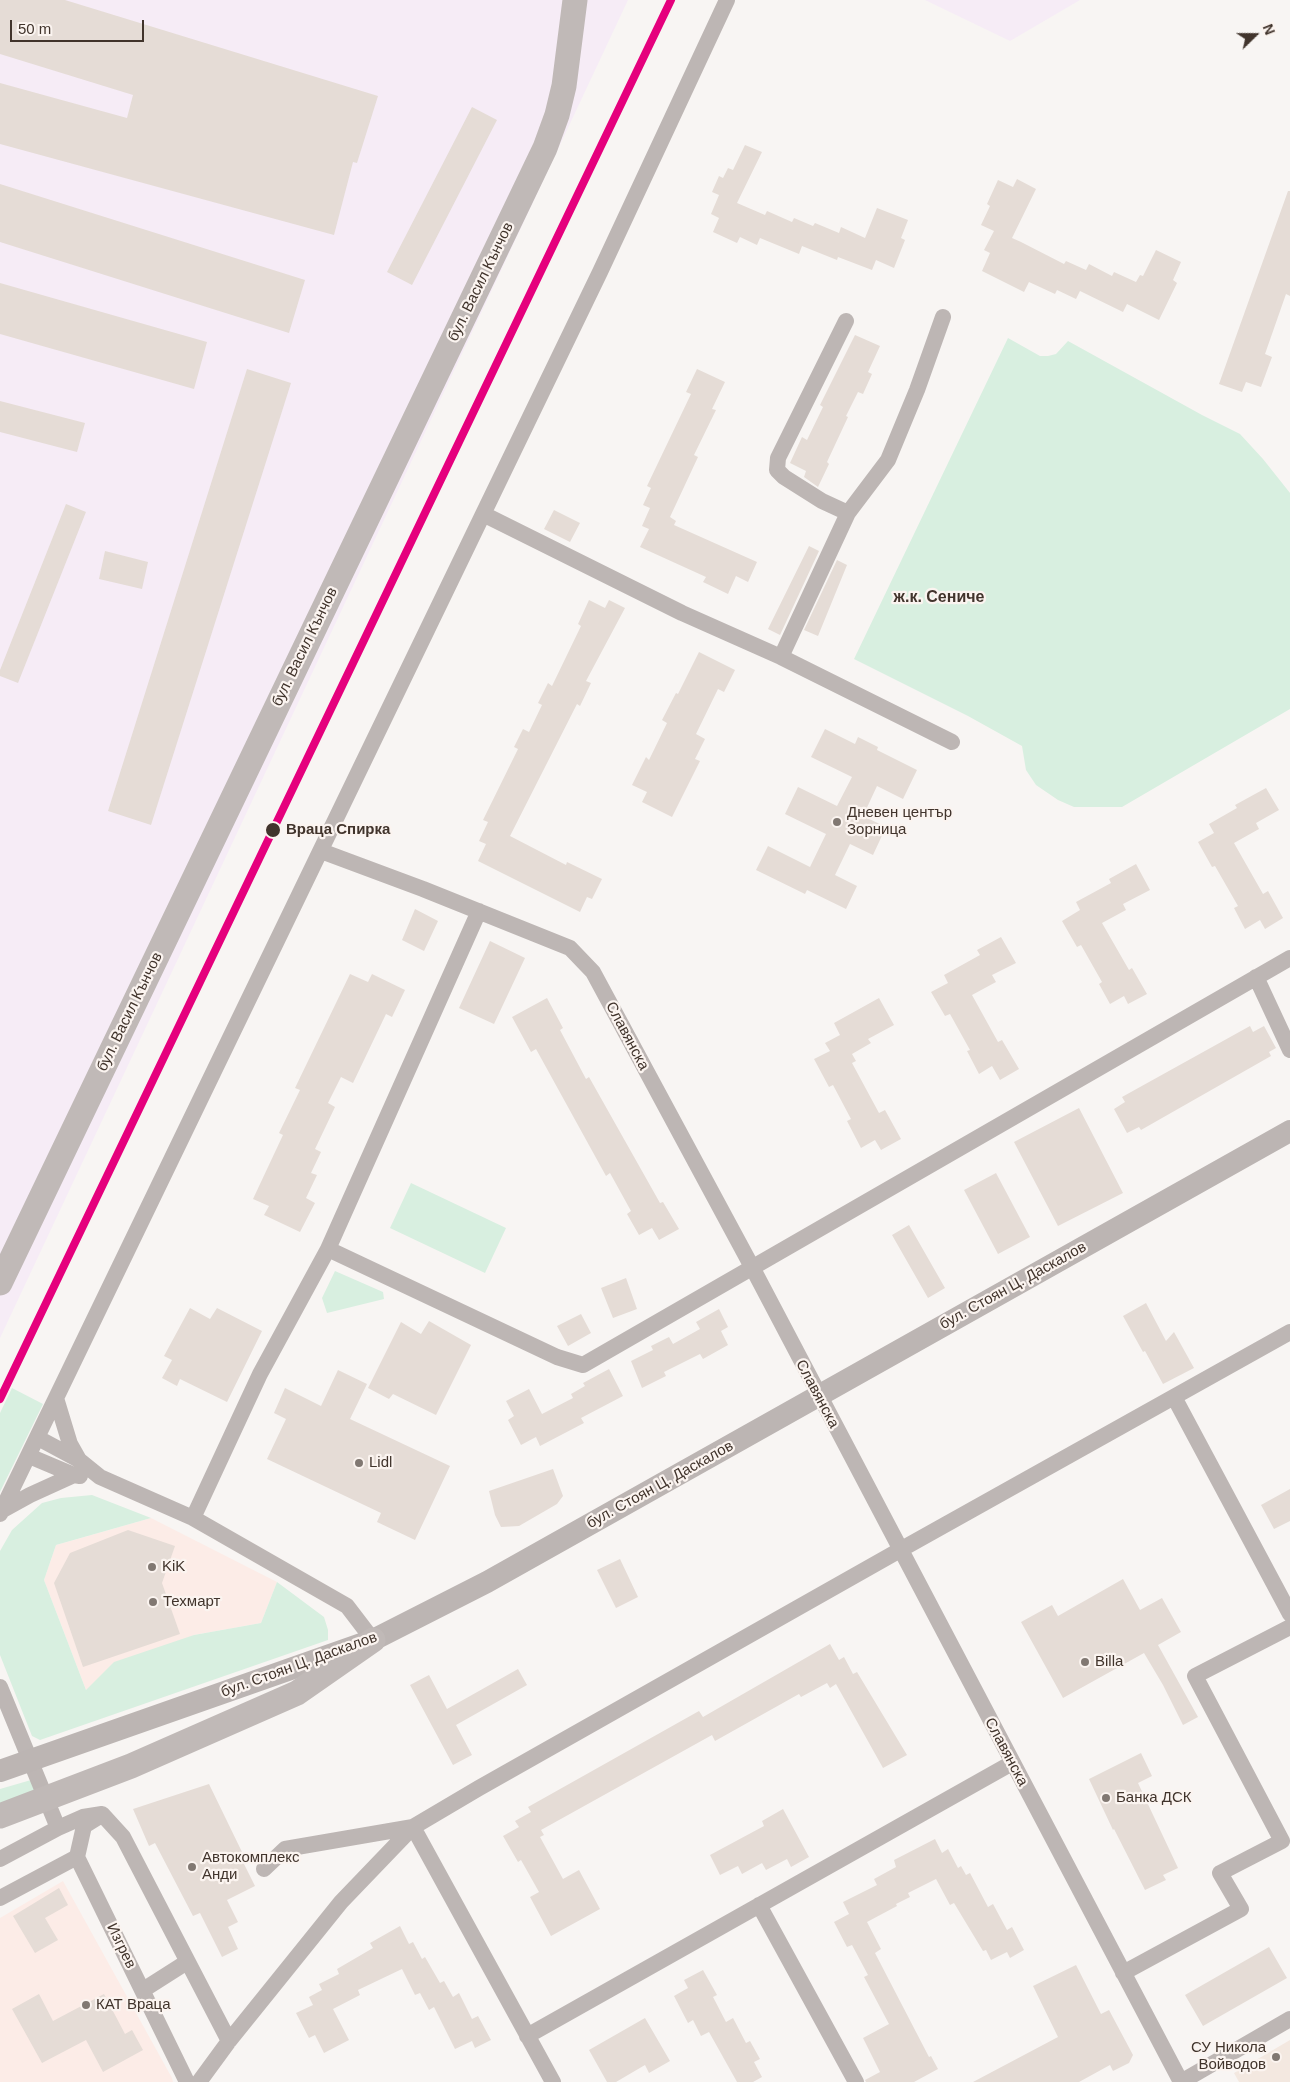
<!DOCTYPE html>
<html>
<head>
<meta charset="utf-8">
<style>
	body { margin:0 }
	#map { position:relative; width:1290px; height:2082px; overflow:hidden; background:#f8f5f3; font-family:Arial,sans-serif }
	canvas { display:block }
	.north { position:absolute; left:1230px; top:10px; width:50px; height:50px; -webkit-text-stroke:4px #fbf4f0; paint-order:stroke; rotate:68deg; font-size:14px; font-weight:700; line-height:20px; text-align:center; color:#41342c }
	.north::after { content:''; display:block; margin:auto; width:18px; height:22px; background:#41342c; clip-path:polygon(50% 0,100% 100%,50% 72%,0 100%) }
	.scale { position:absolute; left:10px; top:20px; width:134px; height:22px; box-sizing:border-box; border:2px solid #41342c; border-top:0; padding-left:6px; font-size:15px; line-height:18px; white-space:nowrap; color:#41342c; -webkit-text-stroke:4px #fbf4f0; paint-order:stroke }
</style>
</head>
<body>
<div id="map">
<canvas width="1290" height="2082"></canvas>
<div class="north">N</div>
<div class="scale">50 m</div>
</div>
<script>
const ctx = document.querySelector('canvas').getContext('2d');
ctx.lineJoin = 'round';
function fill(path, color) {
  ctx.fillStyle = color;
  ctx.fill(path, 'evenodd');
}
function toPath(rows) {
  const path = new Path2D();
  for (const r of rows) {
    path.moveTo(r[0], r[1]);
    for (let i = 2; i < r.length; i += 2) path.lineTo(r[i], r[i + 1]);
  }
  return path;
}
function strokePath(path, color, width, dash) {
  ctx.strokeStyle = color;
  ctx.lineWidth = width;
  ctx.lineCap = dash ? 'butt' : 'round';
  ctx.setLineDash(dash || []);
  ctx.stroke(path);
}
function drawText(font, color, halo, rows, align = 'center') {
  ctx.font = font + ' Arial,sans-serif';
  ctx.lineWidth = 4.5;
  ctx.setLineDash([]);
  ctx.textBaseline = 'middle';
  ctx.strokeStyle = halo;
  ctx.fillStyle = color;
  for (const [text, x, y, turn = 0] of rows) {
    ctx.save();
    ctx.translate(x, y);
    ctx.rotate((+turn || 0) * Math.PI / 180);
    ctx.textAlign = isNaN(turn) ? turn : align;
    if (halo) ctx.strokeText(text, 0, 0);
    ctx.fillText(text, 0, 0);
    ctx.restore();
  }
}
fill(toPath([
	[151,1518,277,1582,261,1623,194,1635,86,1690,44,1580,56,1545],
	[63,1881,172,2078,173,2082,0,2082,0,1918]
]), '#fcece7');
fill(toPath([
	[0,0,628,0,0,1338],
	[925,0,1080,0,1010,41]
]), '#f6ecf6');
fill(toPath([
	[1290,2040,1290,2082,1239,2082,1234,2073]
]), '#f3e8e0');
fill(toPath([
	[1008,338,1040,356,1048,356,1056,354,1068,341,1202,415,1240,434,1263,459,1290,493,1290,709,1122,807,1074,807,1058,800,1036,785,1026,770,1022,746,968,716,854,659],
	[411,1183,506,1228,485,1273,390,1228],
	[335,1271,383,1292,384,1299,327,1313,322,1298],
	[12,1388,43,1404,0,1492,0,1413],
	[92,1495,151,1518,56,1545,44,1580,86,1690,114,1662,194,1635,261,1623,277,1582,324,1617,328,1630,328,1640,40,1740,32,1736,0,1655,0,1551,12,1530,42,1503,61,1498],
	[31,1780,36,1793,0,1808,0,1789]
]), '#d8efe0');
fill(toPath([
	[0,0,65,0,378,96,357,163,353,162,334,235,0,144,0,83,127,118,133,95,0,54],
	[472,107,497,120,412,285,387,272],
	[745,145,762,152,737,203,765,215,767,211,792,222,794,218,813,226,815,223,839,233,841,227,865,238,877,208,908,220,901,238,905,240,894,268,876,260,872,270,838,257,837,260,802,246,799,254,760,238,757,245,740,237,737,243,713,232,719,218,711,214,719,195,712,192,719,176,723,178,728,168,733,170],
	[1017,179,1036,189,1012,238,1021,242,1064,264,1066,261,1086,270,1089,264,1112,276,1114,272,1136,282,1140,275,1143,276,1156,250,1181,262,1173,280,1177,283,1159,320,1127,304,1123,312,1080,291,1076,299,1057,290,1055,294,1029,282,1024,292,982,271,990,253,984,250,994,231,981,225,990,206,987,204,998,180,1013,187],
	[0,184,305,280,289,333,0,242],
	[1288,191,1290,191,1290,296,1286,294,1265,354,1272,357,1261,387,1246,382,1242,392,1219,384],
	[0,283,207,342,194,389,0,334],
	[855,335,880,346,868,372,872,374,863,394,858,392,846,416,848,417,827,462,829,464,818,487,804,477,806,471,790,463,802,437,807,440,823,407,820,405],
	[247,369,291,383,151,825,108,811],
	[697,369,725,382,712,409,716,410,694,455,698,457,670,517,676,521,674,525,757,562,748,582,736,576,728,594,703,582,706,577,640,547,649,529,642,526,650,508,643,505,651,488,647,486,691,394,686,392],
	[0,401,85,423,77,452,0,432],
	[66,504,86,512,18,683,0,676,0,670],
	[554,510,580,523,570,542,544,529],
	[809,546,819,551,780,635,768,629],
	[105,551,148,562,142,589,99,579],
	[837,560,847,565,818,636,804,630],
	[589,600,605,608,609,600,625,608,586,681,591,683,580,706,577,704,510,836,566,865,567,862,602,879,592,899,587,897,580,912,478,861,486,844,479,841,488,822,483,820,518,749,514,747,523,729,529,732,542,705,538,703,548,683,552,686,581,626,578,624],
	[699,652,735,670,724,692,718,689,696,734,705,739,695,759,700,761,672,817,642,802,647,792,632,785,646,757,649,760,667,723,662,720,676,693,678,694],
	[825,729,855,744,858,737,878,747,877,750,917,770,903,799,877,786,863,816,886,827,873,855,850,844,835,875,857,886,846,909,807,890,805,894,756,870,768,846,810,867,826,834,785,814,798,787,837,806,852,777,811,757],
	[1266,788,1279,810,1256,823,1259,829,1234,843,1263,894,1268,891,1283,918,1265,929,1260,920,1245,929,1234,908,1238,906,1215,866,1212,867,1198,842,1214,833,1209,824,1237,808,1235,805],
	[1136,864,1150,890,1123,904,1126,910,1102,923,1129,970,1132,968,1147,994,1128,1004,1124,996,1110,1004,1099,984,1102,982,1081,945,1077,947,1062,921,1080,910,1076,902,1111,883,1109,879],
	[415,909,438,921,424,951,402,940],
	[1001,937,1016,963,992,975,996,982,972,995,998,1042,1002,1040,1019,1069,1000,1080,992,1066,979,1074,967,1051,970,1050,950,1014,945,1016,931,992,948,983,944,975,980,955,977,950],
	[490,941,525,958,494,1024,459,1008],
	[350,974,368,982,372,974,405,990,392,1017,386,1014,353,1083,341,1077,328,1103,335,1107,315,1149,321,1152,311,1173,317,1175,306,1198,315,1203,300,1232,264,1215,269,1206,253,1199,283,1135,279,1133,300,1090,295,1088],
	[547,998,563,1028,560,1030,586,1079,589,1077,660,1203,663,1202,679,1229,659,1240,652,1228,639,1235,627,1214,631,1211,610,1173,606,1176,536,1049,531,1052,512,1017],
	[879,998,894,1025,868,1039,871,1043,852,1054,856,1061,852,1063,879,1113,885,1110,901,1139,881,1150,875,1140,861,1148,847,1121,851,1119,833,1085,829,1087,814,1059,830,1051,825,1043,840,1035,834,1023],
	[1250,1026,1253,1032,1264,1026,1276,1048,1269,1052,1271,1056,1141,1130,1139,1127,1127,1133,1114,1109,1125,1102,1122,1097],
	[1079,1108,1123,1193,1058,1226,1014,1142],
	[996,1173,1030,1237,998,1254,964,1190],
	[909,1225,945,1288,928,1298,892,1235],
	[626,1278,637,1309,613,1318,601,1288],
	[1146,1303,1166,1341,1174,1332,1194,1368,1163,1384,1145,1351,1143,1352,1123,1316],
	[190,1308,210,1319,217,1308,262,1331,227,1402,180,1379,177,1386,162,1378,172,1360,164,1356],
	[719,1309,728,1327,721,1331,728,1345,703,1359,700,1354,664,1372,666,1376,642,1388,631,1361,653,1350,651,1346,669,1337,673,1344,700,1329,696,1322],
	[581,1314,591,1333,568,1346,557,1326],
	[429,1321,471,1345,436,1415,393,1394,389,1399,368,1388,401,1322,421,1334],
	[609,1369,623,1396,581,1418,584,1423,540,1446,536,1437,521,1445,508,1420,514,1416,506,1401,529,1389,542,1414,573,1398,571,1394,585,1386,583,1383],
	[338,1370,367,1384,350,1419,450,1466,415,1540,377,1522,381,1513,267,1459,286,1419,274,1413,285,1388,321,1406],
	[553,1469,563,1496,557,1504,519,1526,501,1527,495,1515,489,1491],
	[1290,1489,1290,1521,1274,1529,1261,1505],
	[128,1530,175,1546,162,1583,180,1634,83,1667,54,1583,70,1553],
	[620,1559,638,1597,616,1608,597,1570],
	[1123,1579,1140,1610,1162,1598,1181,1632,1158,1645,1198,1717,1183,1725,1163,1685,1144,1653,1063,1698,1021,1622,1052,1605,1058,1616],
	[830,1644,839,1660,844,1657,853,1674,857,1672,907,1755,883,1768,836,1684,830,1688,827,1683,801,1697,799,1694,715,1741,712,1735,541,1830,544,1835,540,1837,563,1879,579,1870,600,1909,551,1936,530,1897,539,1892,521,1860,518,1862,503,1836,519,1827,515,1821,531,1812,528,1807,699,1711,703,1717],
	[518,1669,527,1685,456,1725,472,1755,453,1765,410,1685,429,1675,447,1709],
	[1141,1753,1152,1776,1138,1783,1178,1868,1163,1875,1166,1880,1145,1890,1114,1829,1113,1830,1089,1779],
	[209,1784,242,1852,239,1854,255,1886,227,1900,238,1922,228,1927,238,1949,222,1957,200,1913,193,1916,155,1843,149,1846,133,1809],
	[783,1809,809,1857,791,1867,787,1859,766,1870,762,1863,742,1874,738,1866,720,1875,710,1855,764,1826,762,1821],
	[935,1839,942,1853,948,1849,958,1868,961,1866,966,1875,970,1873,988,1907,993,1904,1007,1930,1012,1927,1024,1950,1010,1958,1007,1952,991,1960,986,1950,983,1951,954,1903,950,1905,936,1879,908,1893,910,1897,896,1904,897,1906,867,1922,881,1949,875,1953,929,2057,931,2056,938,2069,914,2082,866,2082,865,2080,880,2072,863,2038,889,2024,864,1977,868,1975,852,1945,847,1947,834,1922,849,1914,843,1902,877,1885,874,1879,896,1867,894,1860],
	[59,1888,68,1905,45,1918,58,1940,35,1953,13,1916],
	[400,1926,409,1944,413,1942,422,1959,425,1957,440,1983,444,1981,453,1997,459,1993,472,2019,478,2016,491,2040,475,2048,472,2041,455,2049,434,2007,429,2010,420,1993,415,1995,402,1969,358,1990,360,1995,333,2009,349,2040,324,2053,315,2035,309,2038,296,2013,313,2005,309,1997,322,1990,319,1984,339,1974,337,1969,373,1948,370,1943],
	[1269,1947,1287,1978,1203,2026,1185,1995],
	[1076,1965,1101,2014,1109,2010,1133,2055,1129,2063,1113,2071,1110,2065,1079,2082,973,2082,1058,2037,1033,1986],
	[703,1970,717,1995,713,1997,726,2022,733,2018,746,2043,750,2041,760,2059,754,2062,762,2077,753,2082,737,2082,709,2032,701,2036,693,2020,688,2023,674,1996,688,1988,684,1980],
	[39,1994,53,2021,104,1994,125,2034,132,2030,143,2050,103,2072,86,2040,42,2063,12,2009],
	[645,2018,670,2061,649,2073,645,2065,616,2082,607,2082,589,2050]
]), '#e5dcd6');
strokePath(toPath([
	[846,321,778,458,777,470,784,477,822,501,848,513],
	[483,514,682,613,781,657,952,742],
	[781,657,848,513,888,460,917,390,943,317],
	[321,851,423,889,570,948,593,972,752,1267,1181,2082],
	[479,911,328,1249,557,1357,583,1365,1290,958],
	[1256,977,1290,1050],
	[1174,1397,1290,1614],
	[56,1398,70,1444,79,1460],
	[38,1438,79,1460,100,1477,193,1518,347,1606,373,1640],
	[29,1456,74,1475,80,1476],
	[1,1511,30,1495,74,1475],
	[0,1514,600,272,727,0],
	[193,1518,260,1374,328,1249],
	[0,1687,58,1828,0,1859],
	[100,1816,84,1826,77,1857,187,2082],
	[58,1828,83,1817,102,1814,123,1837,229,2041],
	[264,1869,285,1849,413,1827,553,2082],
	[0,1898,77,1857],
	[759,1905,856,2082],
	[1123,1973,1241,1909,1220,1873,1282,1841,1195,1676,1290,1627],
	[143,1990,187,1962],
	[527,2036,1012,1763],
	[199,2082,229,2041,341,1902,413,1827,479,1788,900,1550,1290,1332],
	[1181,2082,1290,2019]
]), '#bdb6b4', 16);
strokePath(toPath([
	[0,1771,373,1640,487,1582,1290,1131]
]), '#bcb5b3', 22);
strokePath(toPath([
	[0,1283,545,148,557,115,564,86,575,0],
	[0,1816,131,1766,297,1693,373,1640]
]), '#c0b9b7', 25);
strokePath(toPath([
	[0,1399,671,0]
]), '#e5007d', 8);
for (const [x, y, r, color] of [
	[837,822,5,"#817872"],
	[273,830,8,"#41342c"],
	[359,1463,5,"#817872"],
	[152,1567,5,"#817872"],
	[153,1602,5,"#817872"],
	[1085,1662,5,"#817872"],
	[1106,1798,5,"#817872"],
	[192,1867,5,"#817872"],
	[86,2005,5,"#817872"],
	[1276,2057,5,"#817872"]
]) {
  const dot = new Path2D();
  dot.arc(x, y, r, 0, 2 * Math.PI);
  ctx.fillStyle = color;
  ctx.fill(dot);
  strokePath(dot, '#fbf4f0', 2);
}
drawText('15px', '#41342c', '#fbf4f0', [
	["бул. Васил Кънчов",481,282,-64],
	["бул. Васил Кънчов",305,647,-64],
	["бул. Васил Кънчов",130,1012,-64],
	["Славянска",627,1036,62],
	["бул. Стоян Ц. Даскалов",1013,1286,-29],
	["Славянска",817,1394,62],
	["бул. Стоян Ц. Даскалов",660,1485,-29],
	["бул. Стоян Ц. Даскалов",299,1665,-20],
	["Славянска",1006,1752,62],
	["Изгрев",121,1946,64]
]);
drawText('15px', '#41342c', '#fbf4f0', [
	["Дневен център",847,813],
	["Зорница",847,830],
	["Lidl",369,1463],
	["KiK",162,1567],
	["Техмарт",163,1602],
	["Billa",1095,1662],
	["Банка ДСК",1116,1798],
	["Автокомплекс",202,1858],
	["Анди",202,1875],
	["КАТ Враца",96,2005],
	["СУ Никола",1266,2048,"right"],
	["Войводов",1266,2065,"right"]
], 'left');
drawText('bold 15px', '#41342c', '#fbf4f0', [
	["Враца Спирка",286,830]
], 'left');
drawText('bold 16px', '#41342c', '#fbf4f0', [
	["ж.к. Сениче",939,598]
]);
</script>
</body>
</html>
